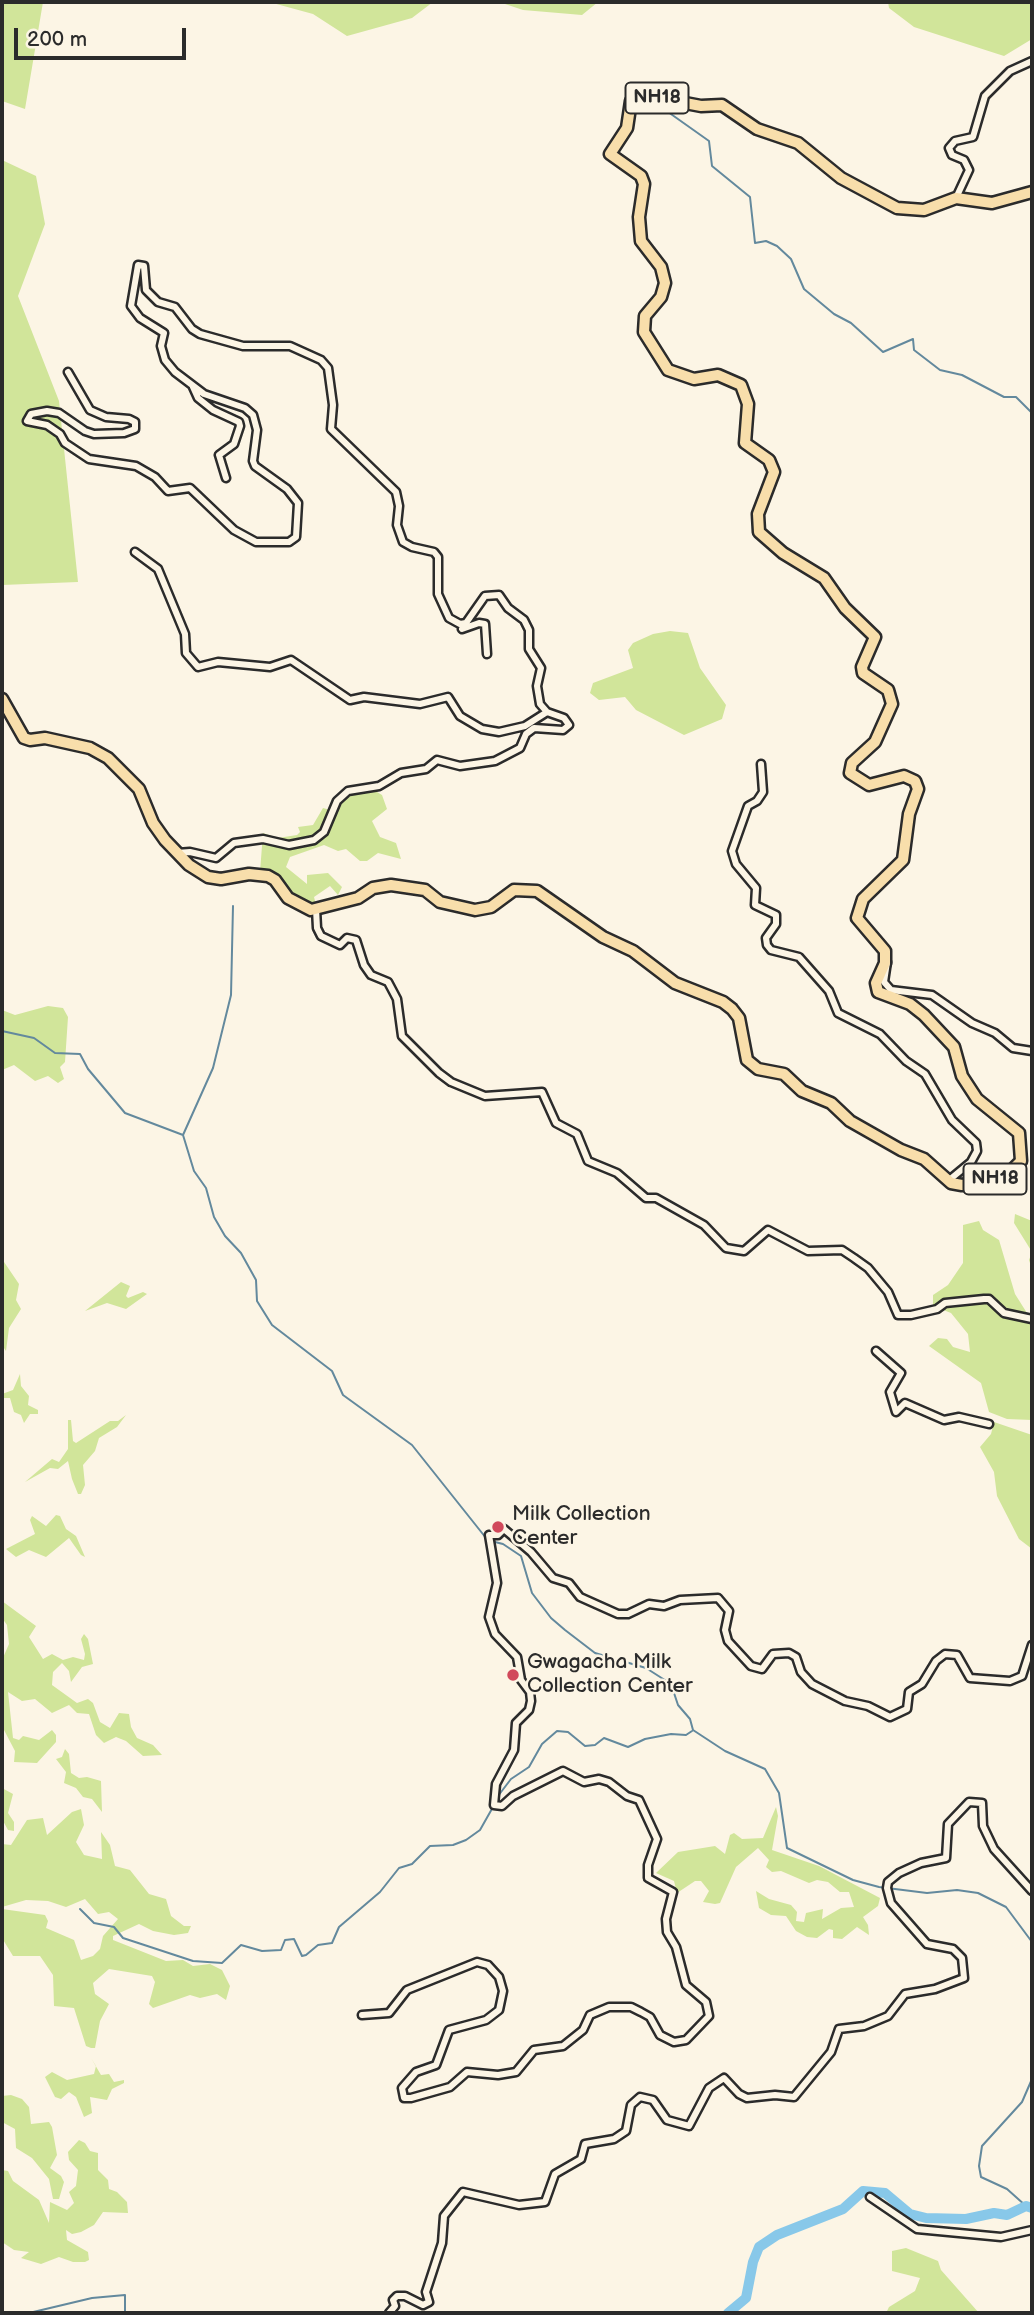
<!DOCTYPE html>
<html>
<head>
<meta charset="utf-8">
<style>
	body { margin:0 }
	#map { position:relative; width:1034px; height:2315px; overflow:hidden; background:#fcf5e5; font-family:"Balsamiq Sans",sans-serif }
	canvas { display:block }
	.frame { position:absolute; inset:0; border:4px solid #2b2b2b; pointer-events:none }
	.scale { position:absolute; left:14px; top:28px; width:172px; height:32px; box-sizing:border-box; border:4px solid #2b2b2b; border-top:0; padding-left:9px; font-size:21px; line-height:24px; white-space:nowrap; color:#2b2b2b; -webkit-text-stroke:5px #fcf5e5; paint-order:stroke }
</style>
</head>
<body>
<div id="map">
<canvas width="1034" height="2315"></canvas>
<div class="frame"></div>
<div class="scale">200 m</div>
</div>
<script>
const ctx = document.querySelector('canvas').getContext('2d');
ctx.lineJoin = 'round';
function fill(path, color) {
  ctx.fillStyle = color;
  ctx.fill(path, 'evenodd');
}
function toPath(rows) {
  const path = new Path2D();
  for (const r of rows) {
    path.moveTo(r[0], r[1]);
    for (let i = 2; i < r.length; i += 2) path.lineTo(r[i], r[i + 1]);
  }
  return path;
}
function strokePath(path, color, width, dash) {
  ctx.strokeStyle = color;
  ctx.lineWidth = width;
  ctx.lineCap = dash ? 'butt' : 'round';
  ctx.setLineDash(dash || []);
  ctx.stroke(path);
}
function drawText(font, color, halo, rows, align = 'center') {
  ctx.font = font + ' "Balsamiq Sans",sans-serif';
  ctx.lineWidth = 5;
  ctx.setLineDash([]);
  ctx.textBaseline = 'middle';
  ctx.strokeStyle = halo;
  ctx.fillStyle = color;
  for (const [text, x, y, turn = 0] of rows) {
    ctx.save();
    ctx.translate(x, y);
    ctx.rotate((+turn || 0) * Math.PI / 180);
    ctx.textAlign = isNaN(turn) ? turn : align;
    if (halo) ctx.strokeText(text, 0, 0);
    ctx.fillText(text, 0, 0);
    ctx.restore();
  }
}
fill(toPath([
	[2,2,43,2,25,109,2,101],
	[269,2,433,2,412,18,347,36,313,14],
	[499,2,598,2,582,15,523,10],
	[888,2,1032,2,1032,39,1004,56,914,27,889,8],
	[2,160,36,176,45,224,18,296,59,401,78,582,2,585],
	[670,631,688,633,700,668,726,705,722,719,684,735,636,710,625,697,599,700,590,693,593,683,633,668,628,650,633,643,653,634],
	[372,789,382,795,387,809,372,821,380,837,396,843,401,859,378,853,367,861,360,861,346,849,338,851,324,845,290,857,286,867,307,884,307,875,328,873,342,887,338,895,330,886,314,897,316,905,306,905,260,872,263,833,278,838,297,835,300,832,298,827,313,825,323,808,334,811,349,793],
	[48,1006,63,1008,68,1017,65,1062,60,1067,64,1079,58,1083,48,1076,35,1081,14,1065,2,1070,2,1010,15,1015],
	[1015,1214,1032,1221,1032,1269,1029,1260,1032,1252,1014,1223],
	[979,1221,983,1230,999,1240,1015,1294,1032,1321,1032,1420,1007,1419,989,1412,981,1383,929,1346,938,1338,947,1339,953,1347,970,1352,968,1334,951,1313,933,1306,933,1295,948,1285,963,1263,963,1225],
	[2,1259,19,1284,16,1300,21,1309,9,1328,6,1351,2,1345],
	[121,1282,130,1286,126,1296,128,1298,143,1292,147,1294,126,1309,107,1303,85,1311],
	[20,1374,21,1386,29,1396,28,1405,38,1410,38,1414,30,1414,24,1423,21,1415,14,1412,10,1398,2,1398,2,1394,13,1390],
	[126,1415,117,1427,99,1438,95,1451,83,1465,85,1485,81,1494,78,1494,72,1479,68,1461,58,1469,50,1468,25,1482,52,1459,59,1462,68,1449,68,1420,71,1420,73,1441,76,1443,110,1421,118,1421],
	[994,1422,1032,1435,1032,1549,1019,1539,997,1496,994,1472,980,1447,991,1434],
	[56,1515,60,1516,66,1529,76,1536,85,1557,81,1555,69,1538,46,1557,29,1550,16,1557,6,1549,35,1534,30,1520,32,1516,46,1526],
	[2,1601,36,1626,29,1637,43,1659,52,1654,63,1660,73,1657,84,1660,85,1654,81,1639,84,1634,88,1639,93,1664,82,1667,71,1682,69,1671,62,1663,53,1672,52,1685,77,1703,88,1699,93,1703,100,1722,110,1728,119,1713,129,1714,131,1727,137,1738,153,1745,162,1755,143,1756,126,1741,116,1737,104,1743,96,1735,89,1714,77,1713,69,1705,52,1713,35,1699,22,1701,8,1692,13,1738,19,1740,23,1736,39,1740,52,1730,56,1735,56,1742,37,1763,14,1762,15,1751,4,1730,2,1718,2,1660,9,1644,7,1625,2,1618],
	[65,1749,69,1754,71,1773,79,1778,87,1777,101,1781,102,1812,92,1799,83,1797,76,1788,64,1783,66,1772,56,1759,62,1757],
	[2,1788,13,1794,8,1813,14,1822,14,1831,8,1830,2,1819],
	[776,1807,778,1816,772,1850,819,1866,880,1898,878,1906,863,1917,868,1925,869,1935,857,1927,842,1939,833,1938,833,1930,829,1929,817,1938,807,1937,796,1931,786,1916,771,1915,759,1908,756,1891,769,1899,791,1905,797,1912,796,1921,804,1922,806,1913,823,1909,822,1919,841,1908,854,1907,849,1892,840,1892,828,1882,817,1880,809,1883,781,1871,772,1872,766,1867,769,1860,758,1848,736,1867,720,1903,715,1904,703,1902,709,1891,701,1881,695,1881,677,1893,674,1881,656,1873,678,1852,715,1846,725,1854,730,1835,734,1833,742,1839,763,1838],
	[81,1809,84,1825,76,1842,84,1855,102,1859,101,1832,110,1845,115,1866,130,1870,149,1894,166,1899,171,1916,184,1926,191,1926,188,1933,174,1935,153,1931,139,1924,113,1936,113,1940,166,1961,183,1960,193,1966,210,1964,222,1970,230,1986,226,2000,217,1994,200,1998,190,1995,153,2008,149,2004,155,1982,152,1976,109,1969,93,1983,95,1994,109,2004,100,2021,95,2048,91,2048,86,2046,74,2008,54,2006,53,1975,40,1956,13,1956,2,1938,2,1909,45,1915,48,1921,46,1928,74,1940,81,1960,93,1956,100,1949,103,1936,118,1919,109,1912,98,1914,85,1899,66,1907,48,1901,26,1900,2,1907,2,1844,11,1845,27,1820,43,1818,47,1835,72,1812],
	[91,2058,101,2075,109,2074,114,2082,124,2080,124,2083,112,2089,107,2100,90,2097,92,2113,84,2117,76,2097,69,2092,61,2099,55,2097,45,2077,52,2072,67,2080,94,2074,96,2066],
	[11,2095,22,2099,29,2107,31,2124,49,2122,52,2127,57,2155,50,2168,61,2176,64,2182,59,2199,53,2199,49,2179,32,2158,16,2148,15,2129,2,2122,2,2096],
	[79,2140,85,2143,90,2151,98,2153,98,2170,108,2180,109,2189,117,2192,127,2202,128,2213,103,2212,94,2225,81,2232,72,2234,66,2230,67,2240,88,2252,89,2260,85,2262,73,2262,59,2257,41,2264,21,2258,29,2252,14,2250,2,2242,2,2170,8,2171,13,2181,39,2200,49,2223,50,2202,67,2210,74,2203,69,2192,76,2186,78,2170,69,2160,68,2152],
	[906,2248,938,2261,941,2270,979,2313,886,2313,889,2307,915,2291,920,2278,892,2271,892,2251]
]), '#d1e59a');
strokePath(toPath([
	[637,99,661,107,709,141,712,166,750,197,755,243,766,241,777,246,791,259,804,289,834,314,851,323,883,352,913,339,914,350,940,370,962,375,1004,397,1016,397,1032,413],
	[2,1031,34,1038,55,1053,80,1054,88,1069,125,1113,183,1135,194,1171,206,1188,214,1217,225,1236,241,1253,256,1280,257,1301,272,1325,332,1371,343,1395,412,1445,486,1538],
	[183,1135,213,1068,231,995,233,906],
	[491,1541,503,1544,521,1556,532,1593,551,1618,565,1630,595,1653,646,1668,671,1684,678,1705,690,1719,693,1730,725,1751,765,1769,779,1793,787,1848,853,1880,879,1887,927,1893,957,1890,978,1893,1006,1907,1032,1942],
	[498,1796,511,1779,529,1767,542,1744,557,1731,568,1732,585,1746,595,1745,604,1738,628,1747,645,1739,671,1734,686,1735,692,1731],
	[80,1909,94,1923,114,1927,123,1938,193,1961,222,1963,241,1945,262,1951,281,1950,285,1940,294,1939,302,1956,306,1955,318,1945,332,1943,339,1927,380,1892,399,1868,412,1864,430,1846,453,1845,466,1840,480,1830,493,1807],
	[1026,2206,1007,2189,981,2177,979,2166,982,2146,1022,2102,1032,2079],
	[29,2313,92,2298,125,2295,125,2313]
]), '#63899d', 2);
strokePath(toPath([
	[728,2313,746,2298,753,2262,759,2247,777,2235,843,2209,863,2191,885,2193,910,2214,926,2218,966,2219,994,2213,1007,2215,1026,2206,1032,2208]
]), '#88c8e9', 10);
const street = toPath([
	[956,198,969,170,964,160,952,155,949,148,955,141,973,137,985,96,1010,71,1032,61],
	[68,372,90,410,106,417,129,419,135,422,135,429,124,433,94,434,85,431,59,413,47,411,31,414,27,421,47,425,60,434,65,443,89,459,136,466,155,477,168,491,190,488,234,530,256,542,289,542,296,537,298,503,287,489,255,466,253,461,257,430,253,415,245,408,204,394,175,372,165,360,161,346,164,333,140,318,131,306,138,265,144,266,146,290,158,302,175,307,192,329,200,334,243,346,290,346,321,360,328,368,333,405,331,429,396,492,399,506,397,525,403,542,412,547,434,552,438,557,438,594,449,618,460,624,466,623,485,596,499,595,508,608,524,620,529,630,529,649,541,668,537,686,540,704,547,712,564,718,569,725,563,730,534,728,526,734,520,748,495,761,460,766,437,760,426,769,401,773,379,786,348,791,337,801,324,832,314,840,289,845,263,839,234,843,216,858,190,852,177,853],
	[193,387,198,398,213,410,239,422,240,426,234,444,219,455,226,478],
	[135,552,158,569,185,634,186,653,198,667,218,662,270,667,291,660,350,700,364,697,420,704,448,697,460,716,482,729,499,732,525,726,547,712],
	[462,629,479,623,485,624,487,654],
	[761,764,763,792,757,801,748,806,732,851,736,864,756,888,755,905,776,915,776,924,766,938,767,945,771,950,799,957,829,991,838,1013,880,1034,906,1061,925,1074,952,1120,976,1143,977,1151,971,1162,948,1181],
	[316,909,317,928,321,936,340,945,347,938,356,940,364,965,371,975,388,982,397,999,402,1036,439,1073,451,1082,485,1096,542,1092,556,1123,577,1134,588,1161,617,1173,646,1198,656,1198,704,1225,726,1248,744,1251,768,1230,808,1251,842,1250,854,1258,868,1268,888,1292,898,1315,911,1315,937,1309,945,1303,984,1299,989,1299,1004,1313,1032,1319],
	[887,962,884,982,891,990,932,995,972,1023,995,1033,1013,1048,1032,1051],
	[876,1351,901,1373,890,1392,896,1412,905,1403,944,1420,959,1417,989,1424],
	[362,2015,389,2013,407,1990,477,1962,488,1965,499,1977,503,1991,499,2010,486,2020,449,2030,436,2065,416,2072,402,2088,404,2098,411,2098,450,2087,467,2072,498,2075,516,2072,534,2050,563,2046,583,2030,590,2015,609,2007,631,2007,641,2012,650,2017,660,2035,674,2042,686,2040,709,2016,706,2002,686,1985,676,1947,667,1932,666,1919,673,1892,648,1878,648,1865,657,1839,639,1800,627,1796,609,1782,599,1779,584,1782,563,1771,513,1796,502,1806,494,1805,496,1784,514,1750,516,1723,529,1710,531,1701,530,1692,521,1680,517,1657,495,1634,489,1617,497,1583,489,1535,498,1535,504,1529,531,1552,553,1578,569,1583,580,1597,618,1614,628,1614,649,1604,664,1606,680,1600,718,1598,729,1611,725,1630,728,1641,751,1666,762,1669,773,1654,789,1653,796,1657,801,1672,812,1684,845,1701,868,1706,890,1717,907,1709,909,1692,922,1684,936,1661,945,1654,957,1655,970,1678,1010,1681,1022,1676,1032,1645],
	[870,2197,917,2229,1001,2237,1032,2230],
	[389,2313,395,2306,393,2300,397,2296,405,2296,423,2305,429,2302,426,2292,442,2243,444,2216,463,2192,519,2205,545,2202,555,2174,581,2159,585,2144,614,2139,626,2131,631,2105,640,2097,653,2100,667,2120,689,2126,709,2088,724,2078,739,2094,747,2098,775,2095,794,2097,831,2052,839,2029,864,2026,888,2016,905,1994,935,1989,964,1978,962,1958,953,1949,927,1944,891,1903,887,1888,888,1882,899,1873,921,1863,946,1858,948,1824,969,1802,982,1803,983,1826,994,1849,1032,1891]
]);
const primary = toPath([
	[2,699,24,738,30,740,45,738,90,748,108,758,139,789,153,823,165,840,189,865,208,877,221,879,249,874,268,876,275,880,288,898,311,910,358,898,373,888,391,885,425,890,440,902,475,910,491,907,514,890,537,891,603,937,633,951,675,983,723,1002,732,1009,739,1018,747,1060,758,1069,784,1074,802,1091,831,1103,850,1121,901,1150,924,1159,951,1183,962,1185,988,1182,1008,1174,1021,1161,1019,1133,977,1099,962,1076,954,1047,924,1015,910,1004,878,992,876,983,885,963,885,951,857,918,863,899,903,860,909,814,918,789,915,781,904,776,869,785,850,773,852,763,875,742,892,704,888,690,863,673,862,667,875,637,845,608,824,578,783,553,759,532,758,514,774,472,769,460,745,443,748,404,741,385,718,375,694,379,668,370,644,332,645,316,661,297,665,283,661,267,641,241,639,217,644,184,641,176,610,154,627,128,631,101,637,95,643,95,701,106,722,105,757,129,798,143,841,178,897,208,924,210,956,198,992,203,1032,192]
]);
strokePath(street, '#2b2b2b', 11);
strokePath(primary, '#2b2b2b', 15);
strokePath(street, '#fcf5e5', 6);
strokePath(primary, '#f8deab', 10);
for (const [x, y, r, color] of [
	[498,1527,7,"#d1495b"],
	[513,1675,7,"#d1495b"]
]) {
  const dot = new Path2D();
  dot.arc(x, y, r, 0, 2 * Math.PI);
  ctx.fillStyle = color;
  ctx.fill(dot);
  strokePath(dot, '#fcf5e5', 2.5);
}
for (const [x, y, w] of [
	[657,98,63],
	[995,1179,63]
]) {
  const box = new Path2D();
  box.roundRect(x - w / 2, y - 15.5, w, 31, 5);
  ctx.fillStyle = '#fcf5e5';
  ctx.fill(box);
  strokePath(box, '#2b2b2b', 2);
}
drawText('bold 19px', '#2b2b2b', null, [
	["NH18",657,98],
	["NH18",995,1179]
]);
drawText('21px', '#2b2b2b', '#fcf5e5', [
	["Milk Collection",512,1515],
	["Center",512,1539],
	["Gwagacha Milk",527,1663],
	["Collection Center",527,1687]
], 'left');
</script>
</body>
</html>
